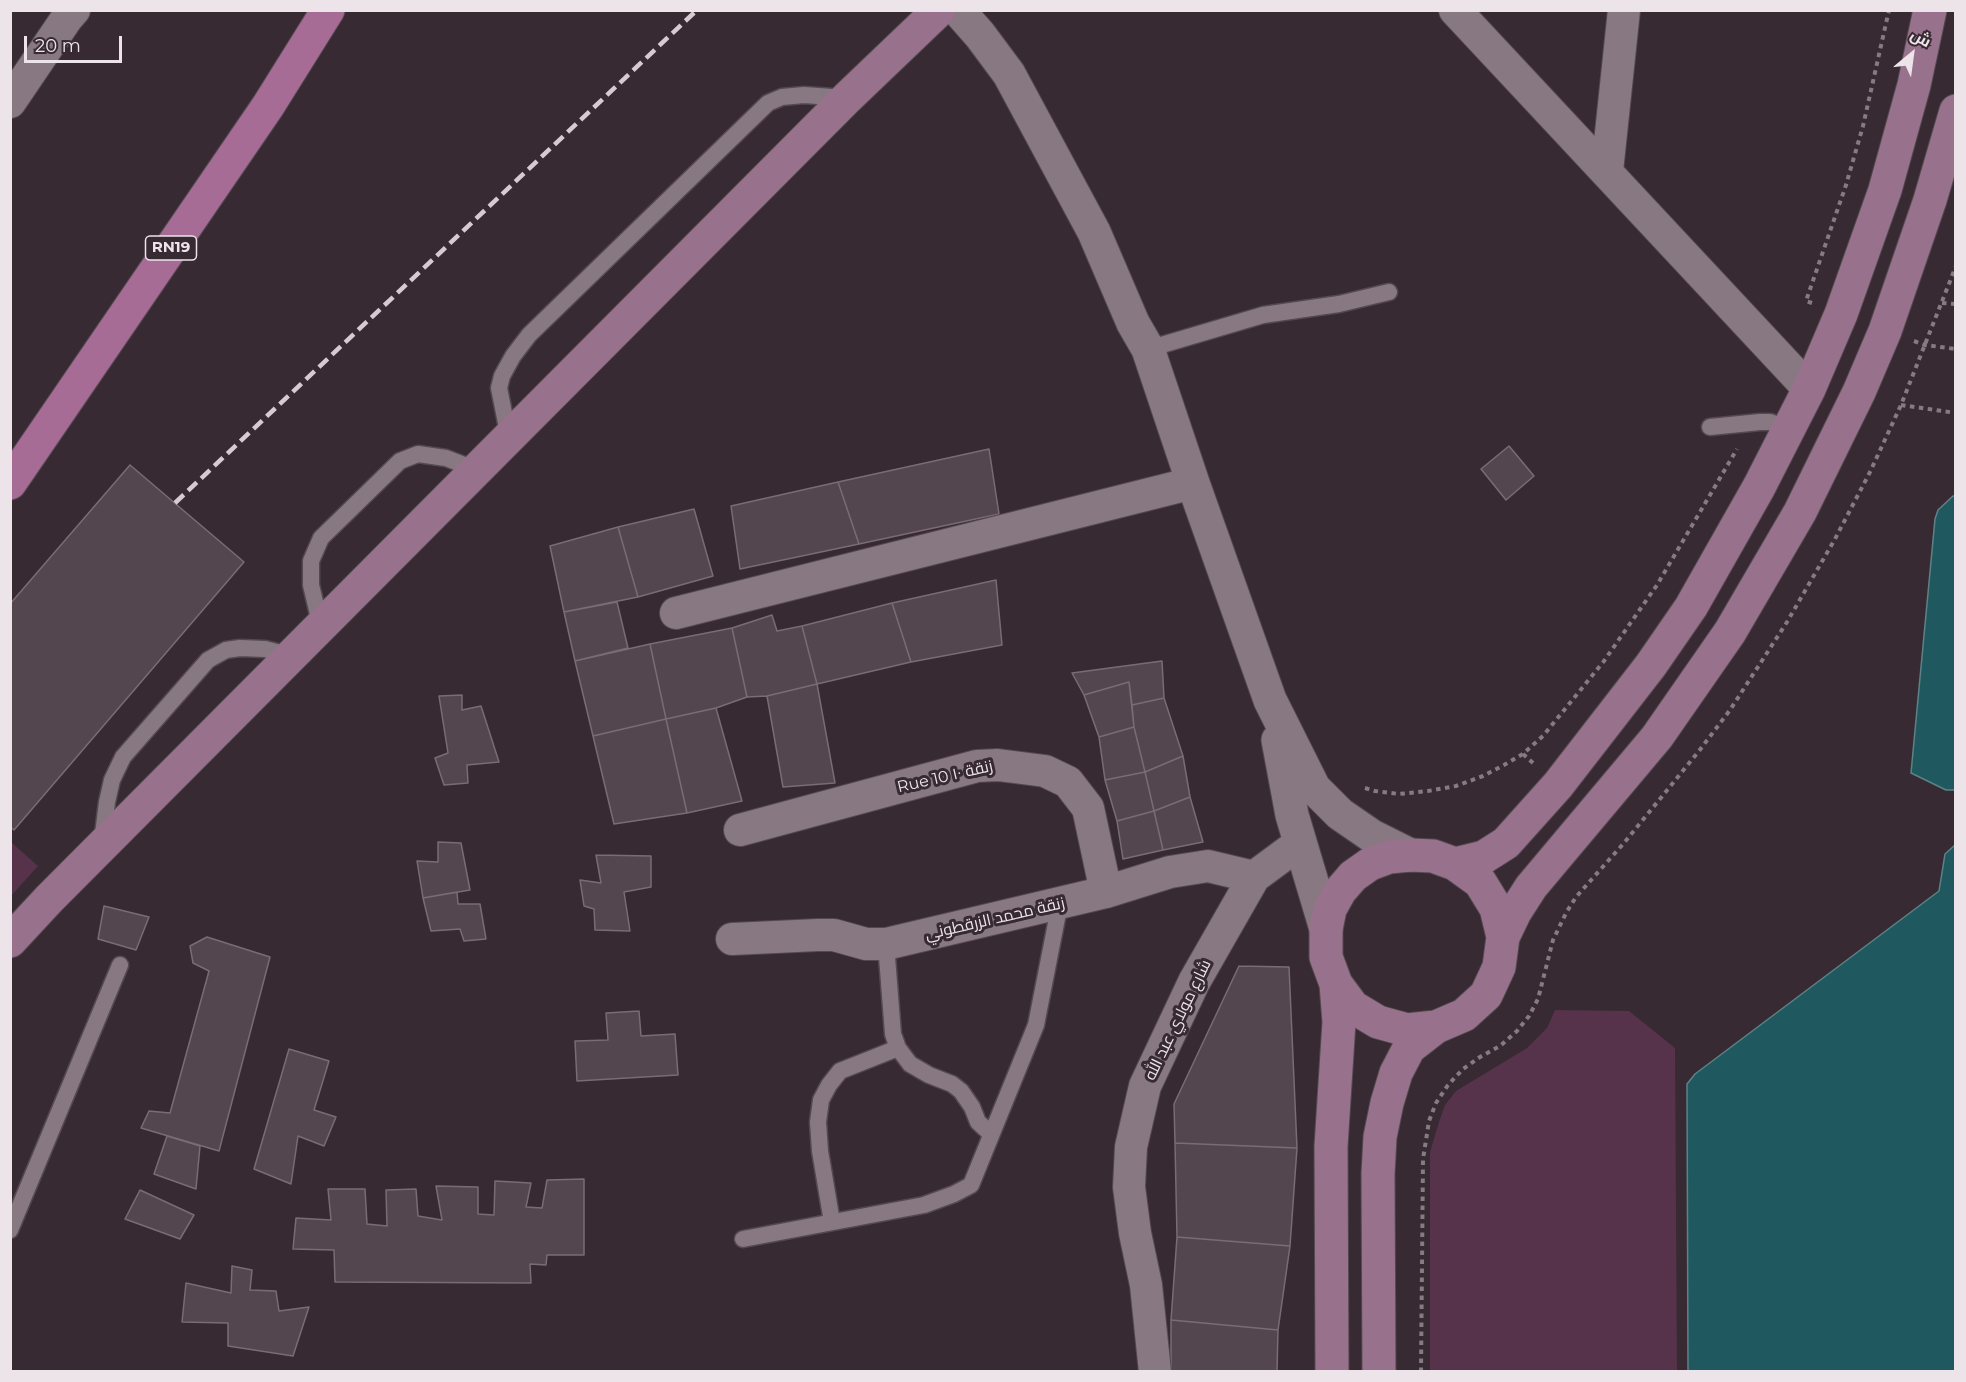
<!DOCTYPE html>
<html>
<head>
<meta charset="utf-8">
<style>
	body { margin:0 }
	#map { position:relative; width:1966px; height:1382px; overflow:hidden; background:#372a32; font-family:Montserrat,Cairo,sans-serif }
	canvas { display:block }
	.frame { position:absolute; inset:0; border:12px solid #ede4e9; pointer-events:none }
	.north { position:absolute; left:1882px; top:24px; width:60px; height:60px; -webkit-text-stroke:4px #372a32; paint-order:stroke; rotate:29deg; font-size:16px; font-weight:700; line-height:24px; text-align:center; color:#ede4e9 }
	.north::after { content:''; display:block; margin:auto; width:21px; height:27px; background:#ede4e9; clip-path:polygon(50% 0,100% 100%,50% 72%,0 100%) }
	.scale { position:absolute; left:24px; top:36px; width:98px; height:27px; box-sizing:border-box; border:3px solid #ede4e9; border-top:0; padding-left:8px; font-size:18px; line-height:21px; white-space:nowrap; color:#ede4e9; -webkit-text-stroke:4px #372a32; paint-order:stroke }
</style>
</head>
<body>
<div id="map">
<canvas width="1966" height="1382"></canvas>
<div class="frame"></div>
<div class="north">ش</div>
<div class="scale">20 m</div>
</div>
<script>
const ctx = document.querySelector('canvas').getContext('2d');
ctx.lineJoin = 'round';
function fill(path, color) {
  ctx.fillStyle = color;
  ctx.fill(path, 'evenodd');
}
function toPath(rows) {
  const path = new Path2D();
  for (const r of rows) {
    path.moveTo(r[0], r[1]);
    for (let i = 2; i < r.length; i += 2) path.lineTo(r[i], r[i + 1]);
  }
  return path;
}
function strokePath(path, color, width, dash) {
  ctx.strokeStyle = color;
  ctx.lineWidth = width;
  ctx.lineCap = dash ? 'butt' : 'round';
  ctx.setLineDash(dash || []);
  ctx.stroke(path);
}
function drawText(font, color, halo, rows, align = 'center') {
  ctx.font = font + ' Montserrat,Cairo,sans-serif';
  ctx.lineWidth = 6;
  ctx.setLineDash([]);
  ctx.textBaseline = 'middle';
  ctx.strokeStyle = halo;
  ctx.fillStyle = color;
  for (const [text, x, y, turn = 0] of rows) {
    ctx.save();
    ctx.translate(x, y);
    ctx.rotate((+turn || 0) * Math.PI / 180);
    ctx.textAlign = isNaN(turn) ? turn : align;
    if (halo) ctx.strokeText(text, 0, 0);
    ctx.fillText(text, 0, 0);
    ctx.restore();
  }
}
fill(toPath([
	[11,842,38,866,11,896],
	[1555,1010,1629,1011,1675,1048,1677,1371,1430,1371,1430,1152,1439,1122,1445,1105,1456,1091,1527,1048,1547,1028]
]), '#57324b');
const water = toPath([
	[1953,496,1956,496,1955,790,1946,790,1911,773,1935,519,1938,510,1953,496],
	[1955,845,1955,1371,1688,1371,1687,1084,1695,1074,1939,891,1945,854,1955,845]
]);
fill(water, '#1f595f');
strokePath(water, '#5d8388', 1.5);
const building = toPath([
	[1509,446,1534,476,1506,500,1481,469,1509,446],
	[989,449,999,514,859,544,838,482,989,449],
	[130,465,244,562,14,830,10,827,10,604,130,465],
	[838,482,859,544,740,569,731,506,838,482],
	[694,509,713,576,638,597,618,527,694,509],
	[618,527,638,597,564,612,550,546,618,527],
	[996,580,1002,645,911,662,892,603,996,580],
	[617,602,628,648,575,661,564,612,617,602],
	[892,603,911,662,817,684,802,626,892,603],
	[772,615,777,631,802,626,817,684,767,696,747,697,732,628,772,615],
	[732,628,747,697,716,708,666,719,650,644,732,628],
	[650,644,666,719,593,736,575,661,650,644],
	[1162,661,1164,698,1132,705,1129,682,1084,695,1072,673,1162,661],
	[1129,682,1134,727,1099,737,1084,695,1129,682],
	[817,684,835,783,783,787,767,696,817,684],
	[462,695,462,710,481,706,499,762,467,765,468,783,444,785,435,758,448,753,439,696,462,695],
	[1164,698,1183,756,1145,772,1134,727,1132,705,1164,698],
	[716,708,742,801,687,813,666,719,716,708],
	[666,719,687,813,614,824,593,736,666,719],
	[1134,727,1145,772,1105,780,1099,737,1134,727],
	[1183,756,1190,797,1154,811,1145,772,1183,756],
	[1145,772,1154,811,1117,821,1105,780,1145,772],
	[1190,797,1203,842,1163,850,1154,811,1190,797],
	[1154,811,1163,850,1123,859,1117,821,1154,811],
	[438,842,461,843,470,890,423,898,417,861,438,862,438,842],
	[596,855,651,856,651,887,624,892,630,931,595,930,594,909,584,906,580,880,601,883,596,855],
	[457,892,458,904,480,904,486,939,464,941,460,929,431,931,423,898,457,892],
	[104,906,149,917,136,950,98,939,104,906],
	[207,937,270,957,219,1151,141,1128,149,1111,170,1113,209,971,193,963,190,946,207,937],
	[1239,966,1289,967,1297,1148,1175,1143,1174,1104,1239,966],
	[639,1011,641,1036,675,1034,678,1075,577,1081,575,1041,608,1040,606,1013,639,1011],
	[289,1049,329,1061,314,1110,336,1117,324,1146,298,1136,291,1184,254,1169,289,1049],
	[167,1136,200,1146,196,1189,154,1174,167,1136],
	[1175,1143,1297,1148,1290,1246,1177,1237,1175,1143],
	[584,1179,584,1255,547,1255,546,1265,530,1264,531,1283,335,1282,334,1250,293,1249,296,1218,331,1220,328,1189,365,1189,367,1224,387,1226,386,1190,416,1189,418,1216,442,1220,436,1186,478,1187,478,1214,494,1215,495,1181,531,1183,526,1207,542,1208,547,1180,584,1179],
	[140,1190,194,1215,180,1239,125,1219,140,1190],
	[1177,1237,1290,1246,1278,1330,1171,1320,1177,1237],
	[232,1266,252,1270,250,1290,276,1291,279,1311,309,1307,293,1356,228,1346,228,1323,182,1322,186,1283,231,1293,232,1266],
	[1171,1320,1278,1330,1277,1372,1171,1372,1171,1320]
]);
fill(building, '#54464f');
strokePath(building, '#7b6b75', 1.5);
const service = toPath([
	[1148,349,1263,315,1339,304,1389,292],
	[1710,427,1760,422,1770,422,1789,429],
	[509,438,499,388,502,376,513,356,529,335,768,103,782,97,804,95,846,98],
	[321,627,311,585,311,561,321,538,400,461,418,454,446,458,477,470],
	[102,842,107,802,112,780,123,757,208,660,226,650,240,648,265,649,292,656],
	[886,944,893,1034,898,1048,910,1064,929,1075,952,1084,961,1091,972,1107,978,1122,991,1134],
	[832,1222,820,1151,818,1122,821,1100,829,1085,840,1071,898,1048],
	[10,1230,120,965],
	[743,1239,924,1205,954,1194,971,1185,1036,1025,1060,903]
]);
const minor = toPath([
	[1455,10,1809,389],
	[10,102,67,18,74,10],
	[1607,171,1624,10],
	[676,613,1193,483],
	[740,830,977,766,998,765,1045,771,1068,782,1088,808,1106,892],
	[732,939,818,935,834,935,866,944,886,944,1106,892,1170,872,1208,866,1254,877],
	[1155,1372,1146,1285,1135,1233,1129,1187,1131,1147,1145,1086,1194,982,1254,877,1300,843]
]);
const tertiary = toPath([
	[958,10,980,35,1009,74,1094,232,1133,323,1148,349,1193,483,1270,700,1314,788,1340,814,1372,836,1410,855],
	[1278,740,1292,815,1326,929]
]);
const secondary = toPath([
	[1455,864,1484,857,1506,843,1558,785,1651,665,1691,607,1759,487,1809,389,1841,314,1885,190,1914,85,1930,10],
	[1503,937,1515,912,1531,887,1657,737,1730,632,1800,512,1859,392,1885,331,1930,200,1956,111],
	[10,941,49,899,847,98,939,10],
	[1336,984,1353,1007,1378,1022,1407,1030,1436,1027],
	[1332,1372,1331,1146,1339,1022,1336,984,1326,957,1326,929,1330,909,1340,891,1353,876,1370,864,1389,857,1410,855,1433,856,1455,864,1480,882,1496,908,1503,937,1499,967,1486,995,1464,1015,1436,1027,1409,1048,1396,1073,1387,1103,1380,1137,1378,1174,1379,1372]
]);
const primary = toPath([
	[10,483,268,106,328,10]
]);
strokePath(service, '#544950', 19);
strokePath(minor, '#544950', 34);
strokePath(tertiary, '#544950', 35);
strokePath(secondary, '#544950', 35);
strokePath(primary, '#544950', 35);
strokePath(toPath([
	[1812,303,1806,301,1846,185,1863,126,1889,10],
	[1942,303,1956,304],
	[1914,341,1925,345,1956,349],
	[1901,405,1956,413],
	[1523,754,1534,764],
	[1365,788,1375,791,1399,794,1428,791,1456,786,1483,776,1504,765,1523,754,1543,736,1604,661,1657,585,1737,449],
	[1421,1372,1423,1159,1429,1121,1436,1103,1448,1085,1463,1069,1480,1057,1500,1046,1517,1031,1529,1016,1538,999,1553,940,1566,913,1576,897,1624,843,1699,751,1730,710,1787,622,1835,539,1870,472,1901,405,1956,266]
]), '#867b82', 4, [4.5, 4.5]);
strokePath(service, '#887882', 16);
strokePath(minor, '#887882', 32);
strokePath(tertiary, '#887882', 33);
strokePath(secondary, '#98728c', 33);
strokePath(primary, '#a76c95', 33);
strokePath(toPath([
	[175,503,697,10]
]), '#d5cbd1', 4.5, [12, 6]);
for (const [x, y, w] of [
	[171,248,51]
]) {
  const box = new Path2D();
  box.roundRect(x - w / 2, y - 12, w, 24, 4.5);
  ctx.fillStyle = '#372a32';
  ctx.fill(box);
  strokePath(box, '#ede4e9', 1.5);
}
drawText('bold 15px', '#ede4e9', null, [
	["RN19",171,248]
]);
drawText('16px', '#ede4e9', '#372a32', [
	["Rue 10 زنقة ١٠",945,777,-13],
	["زنقة محمد الزرقطوني",995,919,-13],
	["شارع مولاي عبد الله",1178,1020,-64]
]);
</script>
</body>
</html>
